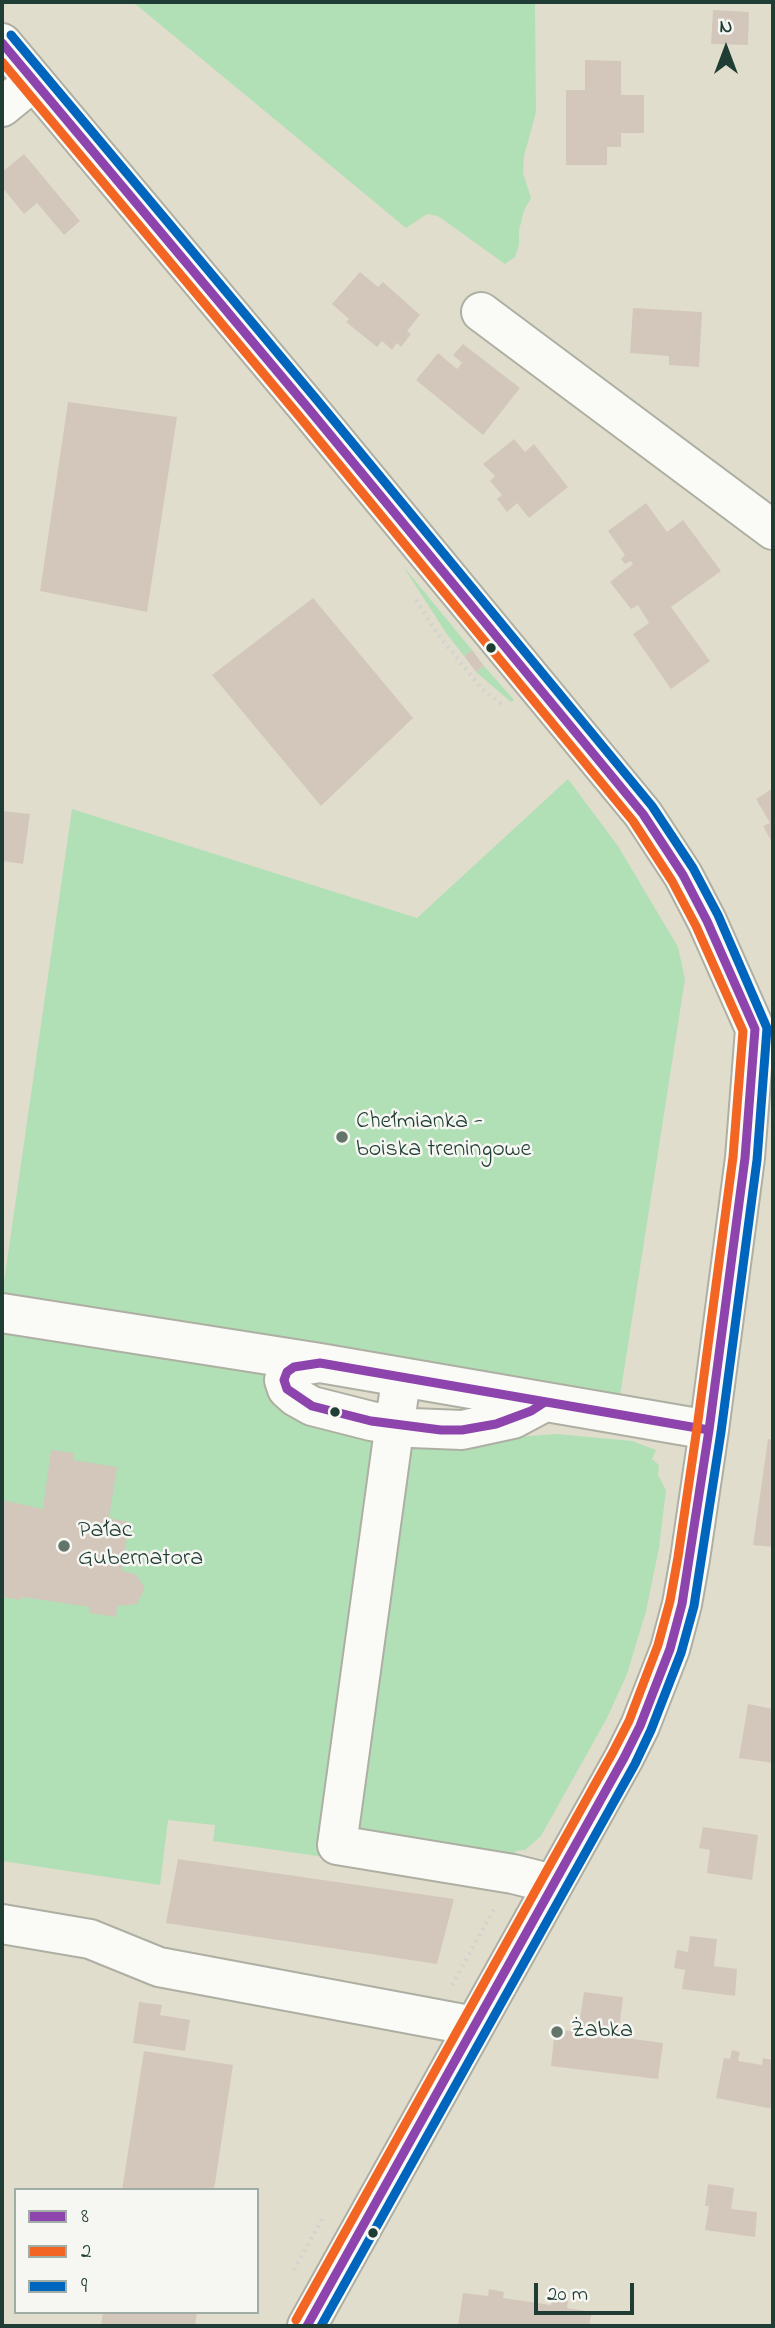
<!DOCTYPE html>
<html>
<head>
<meta charset="utf-8">
<style>
	body { margin:0 }
	#map { position:relative; width:775px; height:2328px; overflow:hidden; background:#e1ddcc; font-family:"Indie Flower",sans-serif }
	canvas { display:block }
	.frame { position:absolute; inset:0; border:4px solid #1f3d34; pointer-events:none }
	.legend { position:absolute; left:14px; top:2188px; width:245px; height:126px; box-sizing:border-box; background:#f6f6f2; border:2px solid #a0aca6; margin:0; padding:9px 12px; list-style:none; font-size:21px; color:#1f3d34 }
	.legend li { display:flex; align-items:center; gap:14px; height:35px }
	.legend b { width:35px; border:2px solid #a0aca6 }
	.north { position:absolute; left:691px; top:14px; width:70px; height:70px; -webkit-text-stroke:5px #f6f6f2; paint-order:stroke; rotate:0deg; font-size:19px; font-weight:700; line-height:28px; text-align:center; color:#1f3d34 }
	.north::after { content:''; display:block; margin:auto; width:24px; height:32px; background:#1f3d34; clip-path:polygon(50% 0,100% 100%,50% 72%,0 100%) }
	.scale { position:absolute; left:534px; top:2283px; width:100px; height:32px; box-sizing:border-box; border:4px solid #1f3d34; border-top:0; padding-left:9px; font-size:21px; line-height:24px; white-space:nowrap; color:#1f3d34; -webkit-text-stroke:5px #f6f6f2; paint-order:stroke }
</style>
</head>
<body>
<div id="map">
<canvas width="775" height="2328"></canvas>
<div class="frame"></div>
<ul class="legend">
<li><b style="height:9px;background:#8e44ad"></b>8</li>
<li><b style="height:9px;background:#f26522"></b>2</li>
<li><b style="height:9px;background:#0065bd"></b>9</li>
</ul>
<div class="north">N</div>
<div class="scale">20 m</div>
</div>
<script>
const ctx = document.querySelector('canvas').getContext('2d');
ctx.lineJoin = 'round';
function fill(path, color) {
  ctx.fillStyle = color;
  ctx.fill(path, 'evenodd');
}
function toPath(rows) {
  const path = new Path2D();
  for (const r of rows) {
    path.moveTo(r[0], r[1]);
    for (let i = 2; i < r.length; i += 2) path.lineTo(r[i], r[i + 1]);
  }
  return path;
}
function strokePath(path, color, width, dash) {
  ctx.strokeStyle = color;
  ctx.lineWidth = width;
  ctx.lineCap = dash ? 'butt' : 'round';
  ctx.setLineDash(dash || []);
  ctx.stroke(path);
}
function drawText(font, color, halo, rows, align = 'center') {
  ctx.font = font + ' "Indie Flower",sans-serif';
  ctx.lineWidth = 5;
  ctx.setLineDash([]);
  ctx.textBaseline = 'middle';
  ctx.strokeStyle = halo;
  ctx.fillStyle = color;
  for (const [text, x, y, turn = 0] of rows) {
    ctx.save();
    ctx.translate(x, y);
    ctx.rotate((+turn || 0) * Math.PI / 180);
    ctx.textAlign = isNaN(turn) ? turn : align;
    if (halo) ctx.strokeText(text, 0, 0);
    ctx.fillText(text, 0, 0);
    ctx.restore();
  }
}
fill(toPath([
	[133,2,535,2,536,112,524,156,523,173,531,198,524,210,519,231,519,245,515,257,505,264,438,216,427,214,406,228],
	[403,566,472,650,464,656,446,633],
	[484,666,514,700,511,702,476,672],
	[568,779,618,846,678,947,685,979,620,1396,2,1296,72,809,417,918],
	[2,1323,279,1364,277,1385,476,1440,556,1434,632,1441,656,1450,652,1459,659,1465,658,1475,666,1490,659,1548,646,1611,627,1674,607,1718,541,1836,525,1850,515,1851,503,1887,478,1879,213,1841,215,1825,168,1820,160,1885,2,1861]
]), '#b1dfb6');
fill(toPath([
	[713,10,749,12,748,45,711,44],
	[585,60,621,61,621,95,644,95,644,133,621,133,621,147,607,147,607,165,566,165,566,90,585,90],
	[24,154,80,221,64,235,37,203,24,214,2,187,2,172],
	[360,272,378,287,383,282,420,315,407,331,411,334,401,347,397,343,392,350,382,341,377,347,346,322,349,319,332,304],
	[633,308,702,312,699,367,669,365,669,356,630,353],
	[463,344,520,388,483,435,416,380,438,353,457,369,462,363,453,355],
	[68,402,177,417,147,612,40,591],
	[514,439,525,452,534,444,568,487,529,518,517,503,507,512,497,499,502,495,490,481,495,476,483,464],
	[646,503,667,532,683,520,721,571,671,607,710,661,671,689,633,634,649,623,638,605,631,609,610,582,633,564,631,561,625,564,621,559,625,555,608,531],
	[313,598,413,718,321,806,212,675],
	[472,650,484,666,476,672,464,656],
	[773,788,773,844,763,826,770,823,756,799],
	[2,811,30,814,23,864,2,861],
	[768,1439,773,1440,773,1547,753,1545],
	[51,1450,74,1453,73,1460,117,1467,109,1518,129,1522,122,1571,135,1574,144,1586,144,1590,137,1604,117,1606,116,1617,89,1613,90,1607,22,1597,21,1600,2,1597,2,1500,43,1509],
	[748,1704,773,1709,773,1763,739,1758],
	[703,1827,758,1835,752,1880,707,1873,710,1850,699,1848],
	[178,1859,454,1899,437,1964,166,1923],
	[690,1936,717,1939,714,1966,737,1969,735,1996,682,1989,685,1970,674,1968,677,1950,688,1952],
	[584,1992,623,1997,618,2037,663,2043,658,2079,551,2066,555,2029,578,2032],
	[139,2002,162,2005,160,2015,190,2020,185,2051,133,2043],
	[732,2050,740,2052,738,2061,762,2065,763,2058,773,2060,773,2109,716,2098,724,2058,730,2059],
	[144,2051,233,2065,214,2190,122,2190],
	[708,2184,734,2188,731,2209,757,2212,755,2237,705,2230,709,2206,705,2206],
	[489,2289,504,2292,503,2298,551,2305,552,2299,568,2301,567,2308,592,2312,589,2326,458,2326,463,2293,488,2296],
	[103,2312,197,2312,195,2326,101,2326]
]), '#d3c7bc');
const minor = toPath([
	[2,43,308,408,643,814,683,875,707,921,755,1029,745,1158,709,1430,690,1559,682,1604,670,1649,640,1726,624,1758,307,2326],
	[2,107,34,81],
	[481,312,773,530],
	[2,1313,320,1363,709,1430],
	[320,1363,294,1367,287,1372,284,1380,287,1389,296,1397,312,1406,371,1421,412,1428,462,1430,513,1419,545,1402],
	[401,1379,337,1845,513,1874,553,1884],
	[2,1924,90,1939,159,1967,474,2026]
]);
strokePath(minor, '#aeafa3', 42);
strokePath(toPath([
	[416,600,437,633,482,689,504,706],
	[452,1985,495,1907],
	[294,2270,322,2219]
]), '#d2d2ce', 4.5, [2, 5]);
strokePath(minor, '#fafaf7', 38);
strokePath(toPath([
	[2,43,308,408,643,814,683,875,707,921,755,1029,745,1158,709,1430,682,1604,670,1649,640,1726,624,1758,307,2326],
	[545,1402,531,1411,496,1424,462,1430,441,1430,371,1421,312,1406,287,1389,284,1380,287,1372,294,1367,320,1363,709,1430]
]), '#8e44ad', 9);
strokePath(toPath([
	[2,62,299,416,633,821,672,881,696,926,743,1031,733,1157,697,1428,678,1557,670,1601,658,1645,629,1721,613,1752,296,2320]
]), '#f26522', 9);
strokePath(toPath([
	[11,35,317,400,652,806,693,868,718,915,767,1028,757,1160,721,1432,694,1606,681,1653,651,1730,635,1764,321,2326]
]), '#0065bd', 9);
for (const [x, y, r, color] of [
	[491,648,6,"#1f3d34"],
	[342,1137,7,"#637569"],
	[335,1412,6,"#1f3d34"],
	[64,1546,7,"#637569"],
	[557,2032,7,"#637569"],
	[373,2233,6,"#1f3d34"]
]) {
  const dot = new Path2D();
  dot.arc(x, y, r, 0, 2 * Math.PI);
  ctx.fillStyle = color;
  ctx.fill(dot);
  strokePath(dot, '#f6f6f2', 2.5);
}
drawText('24px', '#1f3d34', '#f6f6f2', [
	["Chełmianka -",356,1123],
	["boiska treningowe",356,1151],
	["Pałac",78,1532],
	["Gubernatora",78,1560],
	["Żabka",571,2032]
], 'left');
</script>
</body>
</html>
